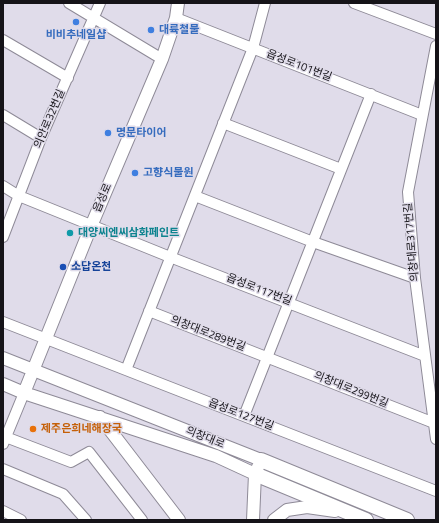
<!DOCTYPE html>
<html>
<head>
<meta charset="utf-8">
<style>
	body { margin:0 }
	#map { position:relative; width:439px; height:523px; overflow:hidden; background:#e0dcea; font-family:"Titillium Web",sans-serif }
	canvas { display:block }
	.frame { position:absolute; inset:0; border:4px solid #151318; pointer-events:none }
</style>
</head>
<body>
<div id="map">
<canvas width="439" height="523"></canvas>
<div class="frame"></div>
</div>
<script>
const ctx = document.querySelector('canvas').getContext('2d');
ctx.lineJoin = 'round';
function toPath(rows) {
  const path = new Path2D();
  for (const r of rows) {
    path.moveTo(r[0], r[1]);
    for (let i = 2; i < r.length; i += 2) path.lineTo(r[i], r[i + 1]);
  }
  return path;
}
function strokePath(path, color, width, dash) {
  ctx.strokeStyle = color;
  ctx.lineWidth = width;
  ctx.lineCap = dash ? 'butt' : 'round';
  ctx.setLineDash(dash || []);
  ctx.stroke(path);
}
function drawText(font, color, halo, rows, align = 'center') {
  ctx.font = font + ' "Titillium Web","Noto Sans KR",sans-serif';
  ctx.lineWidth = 3;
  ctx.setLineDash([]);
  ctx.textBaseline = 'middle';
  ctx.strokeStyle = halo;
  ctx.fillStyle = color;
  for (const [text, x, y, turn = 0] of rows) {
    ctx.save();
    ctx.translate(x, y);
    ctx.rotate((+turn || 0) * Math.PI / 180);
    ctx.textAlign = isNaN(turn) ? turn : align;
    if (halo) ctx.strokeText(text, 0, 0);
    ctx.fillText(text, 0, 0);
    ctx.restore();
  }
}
const minor = toPath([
	[69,3,162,59],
	[354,3,436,34],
	[176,18,422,115],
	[3,40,68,78],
	[436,46,408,192,415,278,436,439],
	[3,115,41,138],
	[223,123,341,169],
	[3,186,19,196,170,257,425,356],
	[195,196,313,242,415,278],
	[3,237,41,138,100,3],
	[149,311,434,423],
	[3,322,436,491],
	[126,370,253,48,265,3],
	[244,416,371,94],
	[3,436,71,462,89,452,142,520],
	[3,444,24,393],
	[3,469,63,494,86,520],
	[3,511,21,520]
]);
const major = toPath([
	[3,358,261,460,255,474,253,520],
	[3,384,24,393,216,456,255,474],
	[24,393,92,224,162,59,176,18,178,3],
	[100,417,179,520],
	[274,520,287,510,307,507,335,511]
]);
const highway = toPath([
	[261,460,407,520],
	[255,474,366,520]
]);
strokePath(minor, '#8e8a97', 12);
strokePath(major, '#8e8a97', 14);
strokePath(highway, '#8e8a97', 16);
strokePath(minor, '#fff', 10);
strokePath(major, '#fff', 12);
strokePath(highway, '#fff', 14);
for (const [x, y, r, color] of [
	[76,22,4,"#3f7fe0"],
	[151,30,4,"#3f7fe0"],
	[108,133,4,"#3f7fe0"],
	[135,173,4,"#3f7fe0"],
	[70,233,4,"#0f9aa8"],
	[63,267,4,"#1a4fb4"],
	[33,429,4,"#e8710a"]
]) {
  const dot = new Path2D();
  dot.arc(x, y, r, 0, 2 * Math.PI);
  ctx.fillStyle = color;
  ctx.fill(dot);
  strokePath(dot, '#e0dcea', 1.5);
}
drawText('bold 11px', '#366cbe', '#e0dcea', [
	["대륙철물",159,30],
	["비비추네일샵",76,35,"center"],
	["명문타이어",116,133],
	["고향식물원",143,173]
], 'left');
drawText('11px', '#151318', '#e0dcea', [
	["읍성로101번길",299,66,21],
	["의안로32번길",50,119,-67],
	["읍성로",103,198,-67],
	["의창대로317번길",412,242,-95],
	["읍성로117번길",259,290,21],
	["의창대로289번길",208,334,21],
	["의창대로299번길",351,390,22],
	["읍성로127번길",241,415,21],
	["의창대로",205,438,22]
]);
drawText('bold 11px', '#0d838f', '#e0dcea', [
	["대양씨엔씨삼화페인트",78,233]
], 'left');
drawText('bold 11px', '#164399', '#e0dcea', [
	["소답온천",71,267]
], 'left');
drawText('bold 11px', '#c56008', '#e0dcea', [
	["제주은희네해장국",41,429]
], 'left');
</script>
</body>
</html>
